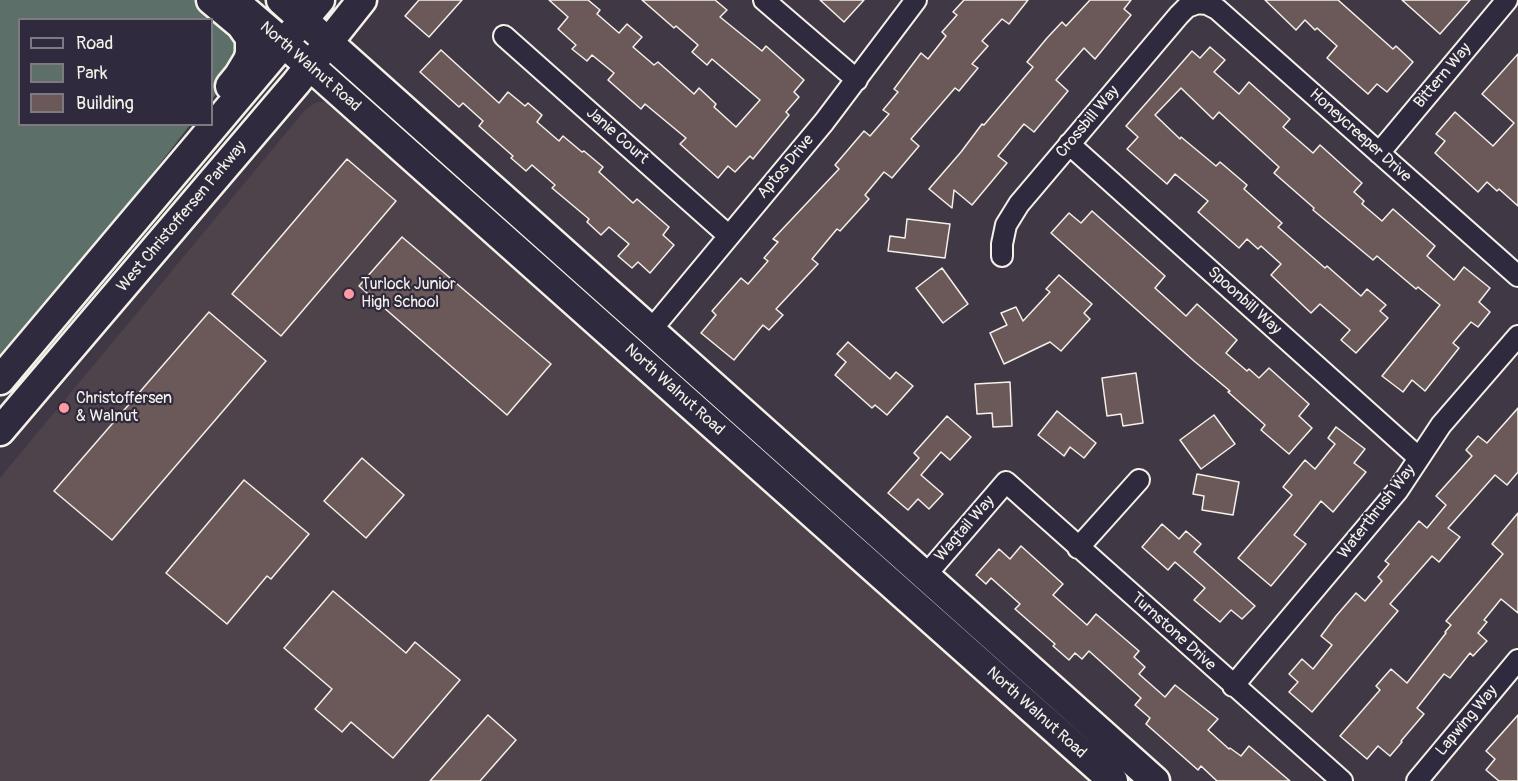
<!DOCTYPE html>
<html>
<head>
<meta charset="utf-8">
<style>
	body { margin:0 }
	#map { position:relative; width:1518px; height:781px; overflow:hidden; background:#413845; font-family:Pangolin,sans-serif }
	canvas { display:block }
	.legend { position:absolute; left:18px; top:18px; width:195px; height:108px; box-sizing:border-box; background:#2f2a3d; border:2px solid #7e7a81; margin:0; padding:8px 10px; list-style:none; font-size:18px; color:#f4f1e8 }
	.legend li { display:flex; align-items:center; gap:12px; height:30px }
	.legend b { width:30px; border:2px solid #7e7a81 }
</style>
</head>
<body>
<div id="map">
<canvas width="1518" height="781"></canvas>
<ul class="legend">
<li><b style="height:8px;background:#2f2a3d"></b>Road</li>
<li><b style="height:16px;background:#5c7069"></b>Park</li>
<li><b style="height:16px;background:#6b5959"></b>Building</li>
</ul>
</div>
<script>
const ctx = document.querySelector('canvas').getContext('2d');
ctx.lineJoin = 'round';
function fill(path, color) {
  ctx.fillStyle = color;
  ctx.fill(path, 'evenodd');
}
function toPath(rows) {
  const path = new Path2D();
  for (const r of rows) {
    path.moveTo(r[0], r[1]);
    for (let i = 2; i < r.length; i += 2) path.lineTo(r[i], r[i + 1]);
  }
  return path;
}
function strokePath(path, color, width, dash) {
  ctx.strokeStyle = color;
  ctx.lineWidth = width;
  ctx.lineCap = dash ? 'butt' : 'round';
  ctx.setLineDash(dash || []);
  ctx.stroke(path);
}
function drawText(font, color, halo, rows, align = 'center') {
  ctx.font = font + ' Pangolin,sans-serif';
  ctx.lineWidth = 4.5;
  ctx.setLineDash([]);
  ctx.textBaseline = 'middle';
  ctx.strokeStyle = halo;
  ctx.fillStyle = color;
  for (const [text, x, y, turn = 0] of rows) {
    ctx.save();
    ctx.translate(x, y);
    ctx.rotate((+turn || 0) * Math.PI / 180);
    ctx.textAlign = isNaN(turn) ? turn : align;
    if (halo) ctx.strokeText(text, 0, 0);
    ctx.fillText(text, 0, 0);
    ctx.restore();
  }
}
fill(toPath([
	[317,102,326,102,336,108,1092,781,0,781,0,478,306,109]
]), '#4e424b');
fill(toPath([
	[0,0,206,0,238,30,236,70,212,99,212,20,20,20,20,124,190,125,137,193,0,356]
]), '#5c7069');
const building = toPath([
	[419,0,462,0,429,37,405,16,419,0],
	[549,0,588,0,600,10,597,14,619,33,627,24,642,37,633,47,654,65,658,62,694,94,699,88,716,104,714,107,736,127,760,100,712,59,707,65,692,52,698,45,676,26,674,28,642,0,715,0,727,10,720,17,762,51,766,46,804,80,794,92,799,97,786,112,789,115,753,159,750,156,735,172,728,166,718,178,680,144,686,138,645,104,641,109,608,80,614,73,592,55,587,61,572,49,576,45,558,29,568,17,549,0],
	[820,0,864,0,844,22,820,0],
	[964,0,1028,0,1009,24,1002,19,982,41,988,46,972,64,978,68,959,91,955,88,911,139,919,146,892,178,884,172,865,195,869,199,840,231,837,229,812,259,818,264,776,309,783,315,769,330,763,325,734,360,701,333,716,315,712,311,741,278,748,284,768,261,764,258,778,242,773,239,839,169,835,165,864,131,870,136,889,114,883,110,898,92,894,89,921,53,928,59,946,36,942,32,957,15,953,12,964,0],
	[1090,0,1131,0,1124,9,1131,15,1095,59,1084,48,1056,80,1068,91,1034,132,1024,124,998,156,1007,163,972,205,954,190,952,208,929,189,961,152,982,124,984,125,1033,67,1027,62,1047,38,1062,22,1066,26,1090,0],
	[1265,0,1338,0,1393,49,1396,46,1413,62,1387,92,1377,84,1368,94,1327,58,1337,46,1317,28,1315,30,1305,20,1296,30,1265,0],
	[1402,0,1470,0,1440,34,1402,0],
	[1210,47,1225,60,1214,72,1239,94,1249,82,1290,119,1283,127,1313,153,1320,145,1362,183,1354,192,1364,201,1362,204,1382,221,1393,209,1435,246,1427,256,1454,280,1464,267,1490,288,1479,302,1490,312,1478,327,1471,322,1453,343,1459,348,1425,391,1412,380,1403,392,1382,376,1440,305,1418,287,1416,289,1377,256,1373,260,1313,210,1314,208,1274,173,1279,167,1219,112,1213,119,1181,88,1155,115,1180,139,1181,137,1216,166,1220,162,1247,185,1244,189,1282,223,1278,227,1325,268,1327,266,1361,296,1367,289,1386,305,1380,311,1388,318,1356,353,1341,340,1350,330,1320,304,1311,313,1271,275,1281,264,1261,246,1258,249,1247,239,1239,248,1198,212,1208,201,1175,174,1167,184,1127,149,1138,137,1126,126,1192,51,1200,58,1210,47],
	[441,50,499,103,508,92,525,106,528,103,542,115,537,122,559,141,563,136,582,152,584,151,603,167,599,172,633,203,637,199,669,227,663,235,674,245,650,273,638,262,632,268,618,256,629,244,609,227,601,235,587,222,589,219,552,188,555,185,532,165,526,171,511,158,513,156,479,126,483,121,463,103,459,107,420,72,441,50],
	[1518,54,1518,206,1499,189,1497,191,1487,182,1478,192,1435,153,1445,141,1436,134,1455,112,1493,146,1514,123,1482,94,1518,54],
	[347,159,396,201,281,336,232,294,347,159],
	[1092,211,1165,276,1155,288,1186,316,1197,304,1237,340,1226,353,1247,371,1249,369,1259,378,1269,368,1309,404,1299,416,1312,428,1289,454,1261,430,1265,425,1228,392,1230,391,1194,361,1051,233,1069,213,1081,223,1092,211],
	[907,219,950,224,945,258,888,251,890,236,905,238,907,219],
	[402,237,551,364,507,415,359,286,402,237],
	[942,268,968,304,943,323,916,288,942,268],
	[1059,275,1092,304,1084,313,1090,319,1061,351,1050,342,1004,364,990,333,1007,325,1001,313,1016,307,1023,321,1050,292,1046,289,1059,275],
	[209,312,266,361,112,540,54,491,209,312],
	[848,342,890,379,896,372,913,386,887,415,875,405,872,408,835,375,846,362,837,354,848,342],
	[1136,373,1143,423,1123,426,1121,414,1107,416,1102,378,1136,373],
	[1010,382,1012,426,993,427,992,413,977,414,975,384,1010,382],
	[1518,408,1518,472,1507,485,1495,475,1448,528,1460,537,1439,562,1432,556,1390,604,1398,611,1312,712,1289,692,1298,682,1289,674,1302,659,1313,669,1332,645,1321,636,1336,616,1356,593,1365,601,1382,581,1378,577,1389,564,1385,561,1419,521,1427,528,1446,505,1436,496,1472,456,1466,450,1478,436,1487,443,1518,408],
	[1057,411,1096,443,1084,458,1070,447,1064,456,1038,435,1057,411],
	[1214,415,1235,444,1201,469,1180,440,1214,415],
	[947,416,971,437,950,460,941,452,921,475,943,494,929,509,918,499,908,510,888,493,919,458,914,453,947,416],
	[1336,427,1365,449,1354,463,1366,472,1333,512,1321,501,1294,535,1306,544,1271,586,1238,558,1292,495,1283,487,1305,460,1315,469,1335,444,1328,438,1336,427],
	[362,458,404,495,366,538,324,501,362,458],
	[1197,474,1239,482,1233,515,1202,510,1204,496,1193,494,1197,474],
	[244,480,309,534,271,579,267,576,227,624,166,573,244,480],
	[1518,513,1518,613,1501,599,1484,620,1487,622,1478,633,1487,641,1473,656,1470,653,1450,678,1444,674,1417,708,1424,714,1401,741,1402,742,1390,756,1378,746,1367,759,1340,736,1380,690,1376,686,1391,669,1407,683,1446,633,1445,632,1451,625,1446,621,1503,554,1492,544,1518,513],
	[1162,524,1179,539,1186,531,1201,544,1194,552,1255,606,1242,619,1231,610,1220,622,1194,600,1205,588,1175,562,1168,570,1142,547,1162,524],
	[1021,546,1063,584,1053,595,1087,625,1096,614,1139,651,1134,657,1145,667,1139,674,1165,697,1175,685,1218,719,1208,730,1229,749,1230,748,1241,756,1249,746,1290,781,1217,781,1201,766,1198,770,1146,724,1150,718,1135,705,1141,698,1089,651,1082,659,1075,653,1069,660,1053,646,1055,644,1015,609,1020,604,991,578,986,584,976,575,999,549,1010,559,1021,546],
	[333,591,406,653,415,642,460,680,393,758,351,722,342,732,315,709,332,689,284,648,333,591],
	[488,715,516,740,480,781,430,781,488,715],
	[1518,715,1518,781,1499,781,1486,770,1495,759,1486,751,1518,715]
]);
fill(building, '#6b5959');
strokePath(building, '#f4f1e8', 1.5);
const street = toPath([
	[764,0,857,80],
	[504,36,729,236],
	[1069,144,1419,458],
	[1379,153,1507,0],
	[1002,256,1002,244,1006,225,1019,204,1179,15,1187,7,1198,3,1207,4,1217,9,1518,276],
	[651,330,824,122,916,0],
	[1078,548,1139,480],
	[925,576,1006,482,1342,781],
	[1233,686,1398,490,1441,425,1518,336],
	[1417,781,1518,660]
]);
const secondary = toPath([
	[211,0,241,25,250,38,250,53,248,60,239,75,230,86],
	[233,0,310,66,1113,781],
	[281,0,1155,781],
	[0,380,320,0],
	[0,431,296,83,362,0]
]);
strokePath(street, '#f4f1e8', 24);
strokePath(secondary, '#f4f1e8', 33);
strokePath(street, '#2f2a3d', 20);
strokePath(secondary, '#2f2a3d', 28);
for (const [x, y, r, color] of [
	[349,294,6,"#ff9aa2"],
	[64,408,6,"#ff9aa2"]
]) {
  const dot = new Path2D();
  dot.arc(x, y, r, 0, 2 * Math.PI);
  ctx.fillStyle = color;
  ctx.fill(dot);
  strokePath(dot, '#2f2a3d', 2);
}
drawText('16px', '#f4f1e8', '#2f2a3d', [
	["North Walnut Road",310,67,41],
	["Bittern Way",1443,76,-50],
	["Crossbill Way",1088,122,-50],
	["Janie Court",617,136,41],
	["Honeycreeper Drive",1360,136,42],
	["Aptos Drive",786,167,-50],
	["West Christoffersen Parkway",182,217,-50],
	["Spoonbill Way",1244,301,42],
	["North Walnut Road",674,390,42],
	["Waterthrush Way",1377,512,-52],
	["Wagtail Way",965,529,-49],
	["Turnstone Drive",1173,632,42],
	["North Walnut Road",1036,713,42],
	["Lapwing Way",1467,721,-50]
]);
drawText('16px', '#f4f1e8', '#2f2a3d', [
	["Turlock Junior",361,285],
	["High School",361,303],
	["Christoffersen",76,399],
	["& Walnut",76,417]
], 'left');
</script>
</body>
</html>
